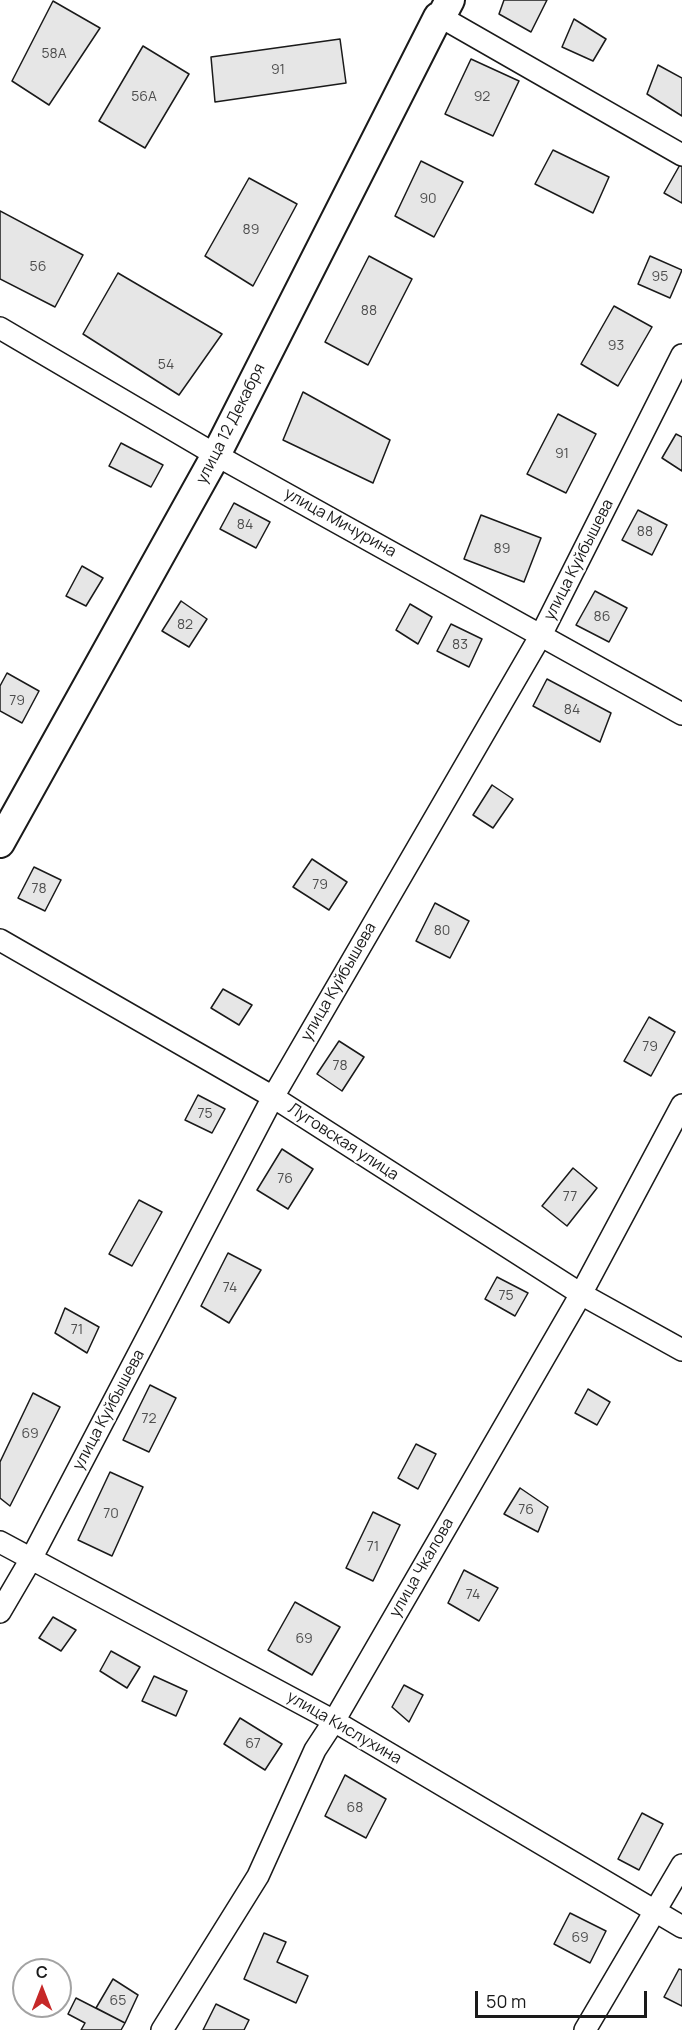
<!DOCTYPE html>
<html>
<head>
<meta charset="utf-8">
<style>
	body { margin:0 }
	#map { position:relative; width:682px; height:2030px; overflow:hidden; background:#fff; font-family:Manrope,sans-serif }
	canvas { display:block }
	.north { position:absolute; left:12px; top:1958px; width:60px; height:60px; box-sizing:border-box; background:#fff; border:2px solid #a3a3a3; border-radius:50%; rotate:0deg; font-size:16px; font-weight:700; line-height:24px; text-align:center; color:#1a1a1a }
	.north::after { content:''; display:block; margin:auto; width:21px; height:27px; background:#c62828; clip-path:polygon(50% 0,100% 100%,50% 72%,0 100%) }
	.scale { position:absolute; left:475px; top:1991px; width:172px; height:27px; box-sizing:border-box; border:3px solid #1a1a1a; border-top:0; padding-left:8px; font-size:18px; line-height:21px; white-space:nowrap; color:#1a1a1a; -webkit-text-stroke:4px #fff; paint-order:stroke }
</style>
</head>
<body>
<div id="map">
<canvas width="682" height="2030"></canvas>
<div class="north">С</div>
<div class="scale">50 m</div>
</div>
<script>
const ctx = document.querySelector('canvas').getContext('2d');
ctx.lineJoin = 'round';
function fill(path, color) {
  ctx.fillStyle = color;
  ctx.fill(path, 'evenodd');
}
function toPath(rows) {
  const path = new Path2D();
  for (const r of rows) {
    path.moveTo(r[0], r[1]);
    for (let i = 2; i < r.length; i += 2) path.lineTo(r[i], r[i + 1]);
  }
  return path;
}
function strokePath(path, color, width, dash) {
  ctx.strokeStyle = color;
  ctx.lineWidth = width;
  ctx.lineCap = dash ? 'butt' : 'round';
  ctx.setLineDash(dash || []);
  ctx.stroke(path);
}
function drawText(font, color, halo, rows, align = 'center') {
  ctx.font = font + ' Manrope,sans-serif';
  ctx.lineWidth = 4.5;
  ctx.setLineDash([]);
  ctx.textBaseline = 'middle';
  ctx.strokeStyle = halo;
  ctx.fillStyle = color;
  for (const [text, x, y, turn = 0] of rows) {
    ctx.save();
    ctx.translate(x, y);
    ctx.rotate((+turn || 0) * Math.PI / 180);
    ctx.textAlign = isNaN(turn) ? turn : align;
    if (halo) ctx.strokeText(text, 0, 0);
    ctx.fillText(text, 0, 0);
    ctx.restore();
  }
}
const building = toPath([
	[504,0,547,0,531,32,499,14,504,0],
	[53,1,100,28,49,105,12,81,53,1],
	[574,19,606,39,593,61,562,47,574,19],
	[340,39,346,83,215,102,211,57,340,39],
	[143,46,189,74,145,148,99,121,143,46],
	[471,59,519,81,493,136,445,114,471,59],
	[658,65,682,78,682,116,647,94,658,65],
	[553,150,609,177,593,213,535,184,553,150],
	[421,161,463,182,434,237,395,216,421,161],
	[681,163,682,164,682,203,664,193,681,163],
	[249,178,297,204,253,286,205,256,249,178],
	[0,211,83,255,55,307,0,279,0,211],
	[369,256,412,279,368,365,325,342,369,256],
	[650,256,682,270,670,298,638,284,650,256],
	[118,273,222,334,179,395,83,334,118,273],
	[614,306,652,327,618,386,581,364,614,306],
	[303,392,390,440,373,483,283,440,303,392],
	[558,414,596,434,566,493,527,474,558,414],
	[676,434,682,437,682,471,662,458,676,434],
	[121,443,163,465,151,487,109,466,121,443],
	[234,503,270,522,256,548,220,529,234,503],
	[638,510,667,525,652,555,622,540,638,510],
	[481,515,541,538,524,582,464,559,481,515],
	[82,566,103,578,86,606,66,596,82,566],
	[595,591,627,608,609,642,576,625,595,591],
	[181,601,207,619,189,647,162,631,181,601],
	[410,604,432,617,418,644,396,630,410,604],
	[451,624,482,639,469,667,437,651,451,624],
	[7,673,39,691,22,723,0,711,0,686,7,673],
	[547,679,611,713,600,742,533,706,547,679],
	[492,785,513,799,493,828,473,815,492,785],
	[312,859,347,882,329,910,293,887,312,859],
	[34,867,61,880,45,911,18,898,34,867],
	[435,903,469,921,450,958,416,941,435,903],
	[223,989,252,1005,239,1025,211,1008,223,989],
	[649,1017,675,1032,651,1076,624,1061,649,1017],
	[339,1041,364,1057,342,1091,317,1074,339,1041],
	[198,1095,225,1109,212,1133,185,1120,198,1095],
	[282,1149,313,1169,288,1209,257,1190,282,1149],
	[573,1168,597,1188,567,1226,542,1206,573,1168],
	[139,1200,162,1212,132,1266,109,1254,139,1200],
	[228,1253,261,1270,229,1323,201,1306,228,1253],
	[497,1277,528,1293,515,1316,485,1299,497,1277],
	[65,1308,99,1327,87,1353,55,1333,65,1308],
	[150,1385,176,1398,149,1452,123,1440,150,1385],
	[588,1389,610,1402,597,1425,575,1413,588,1389],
	[33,1393,60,1407,10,1506,0,1498,0,1462,33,1393],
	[416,1444,436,1454,418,1489,398,1478,416,1444],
	[110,1472,143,1487,112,1556,78,1540,110,1472],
	[520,1488,548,1507,538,1532,504,1514,520,1488],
	[373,1512,400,1525,373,1581,346,1568,373,1512],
	[464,1570,498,1588,479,1621,448,1603,464,1570],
	[295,1602,340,1627,312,1675,268,1650,295,1602],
	[53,1617,76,1630,61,1651,39,1638,53,1617],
	[111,1651,140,1667,127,1688,100,1671,111,1651],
	[154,1676,187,1691,176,1716,142,1701,154,1676],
	[404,1685,423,1695,409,1722,392,1707,404,1685],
	[240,1718,282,1744,265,1770,224,1744,240,1718],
	[345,1775,386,1799,366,1838,325,1816,345,1775],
	[642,1813,663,1824,639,1870,618,1859,642,1813],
	[570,1913,606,1931,590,1963,554,1944,570,1913],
	[264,1933,286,1942,277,1962,308,1976,296,2003,244,1979,264,1933],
	[679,1969,682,1970,682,2006,664,1997,679,1969],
	[113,1979,138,1995,125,2023,96,2008,113,1979],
	[76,1998,125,2023,121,2030,81,2030,85,2023,68,2014,76,1998],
	[216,2004,249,2020,244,2030,203,2030,216,2004]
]);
fill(building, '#e6e6e6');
strokePath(building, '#1a1a1a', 1.5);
const street = toPath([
	[441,17,682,155],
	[0,328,216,455,682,714],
	[0,940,273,1097,581,1294,682,1350],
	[0,1542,334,1721,682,1927],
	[0,1612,31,1559,273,1097,541,635,682,355],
	[162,2030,258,1876,315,1750,334,1721,581,1294,682,1105],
	[585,2030,682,1865]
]);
const secondary = toPath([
	[0,843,216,455,438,17,441,17,450,0]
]);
strokePath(street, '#1a1a1a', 24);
strokePath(secondary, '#1a1a1a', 32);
strokePath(street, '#fff', 21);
strokePath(secondary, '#fff', 28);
drawText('14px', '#4d4d4d', null, [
	["58А",54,54],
	["91",278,70],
	["56А",144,97],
	["92",482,97],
	["90",428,199],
	["89",251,230],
	["56",38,267],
	["95",660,277],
	["88",369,311],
	["93",616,346],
	["54",166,365],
	["91",562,454],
	["84",245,525],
	["88",645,532],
	["89",502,549],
	["86",602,617],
	["82",185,625],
	["83",460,645],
	["79",17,701],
	["84",572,710],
	["79",320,885],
	["78",39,889],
	["80",442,931],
	["79",650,1047],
	["78",340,1066],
	["75",205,1114],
	["76",285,1179],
	["77",570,1197],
	["74",230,1288],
	["75",506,1296],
	["71",77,1330],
	["72",149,1419],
	["69",30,1434],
	["76",526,1510],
	["70",111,1514],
	["71",373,1547],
	["74",473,1595],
	["69",304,1639],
	["67",253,1744],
	["68",355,1808],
	["69",580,1938],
	["65",118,2001]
]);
drawText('16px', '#1a1a1a', '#fff', [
	["улица 12 Декабря",231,424,-63],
	["улица Мичурина",340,523,29],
	["улица Куйбышева",579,560,-63],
	["улица Куйбышева",339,982,-60],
	["Луговская улица",343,1142,33],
	["улица Куйбышева",109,1410,-62],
	["улица Чкалова",422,1568,-60],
	["улица Кислухина",344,1728,30]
]);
</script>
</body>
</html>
